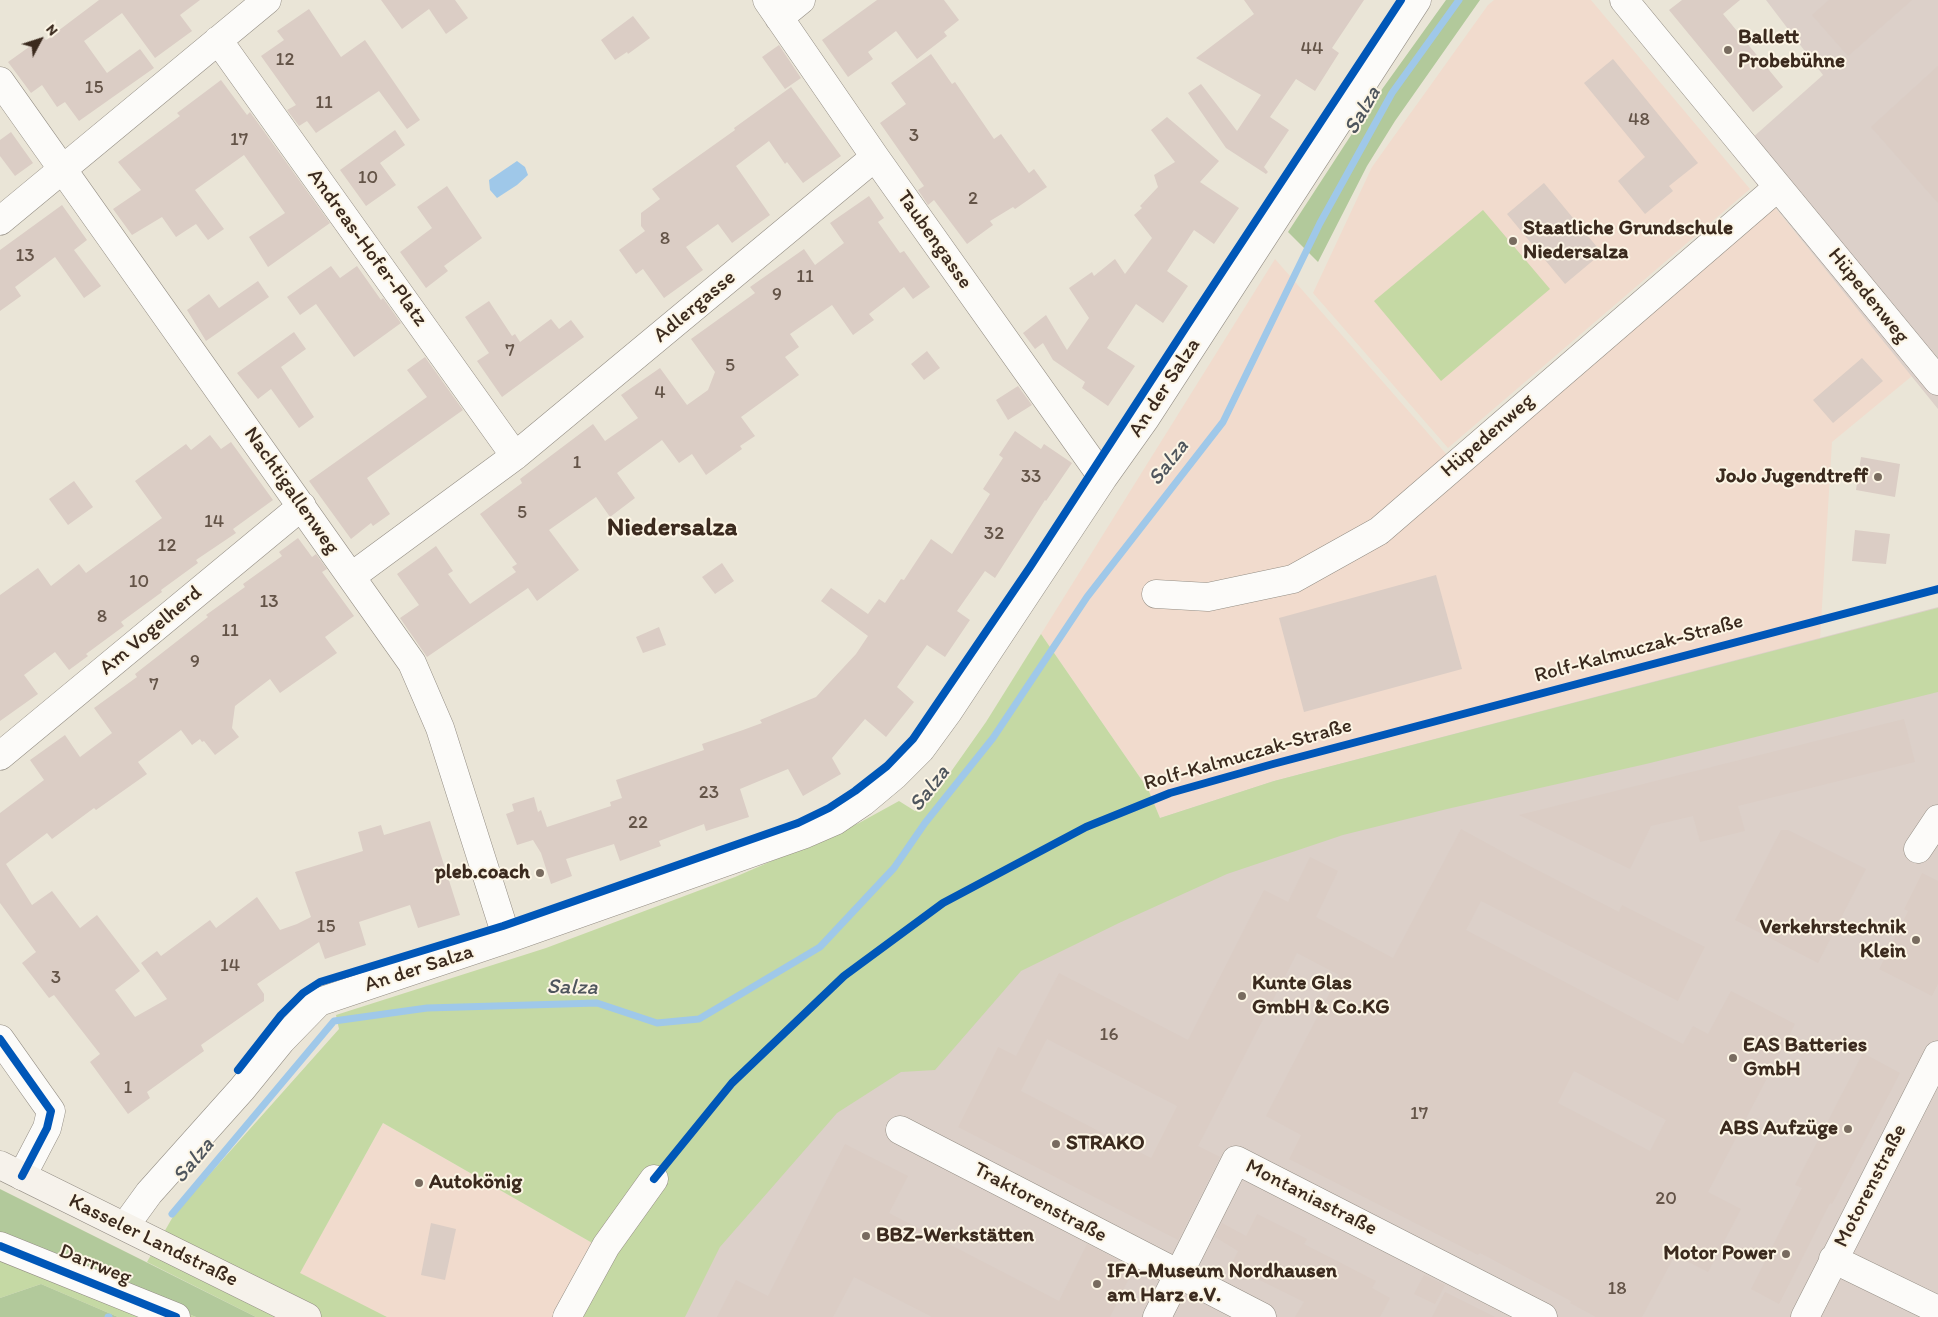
<!DOCTYPE html>
<html>
<head>
<meta charset="utf-8">
<style>
	body { margin:0 }
	#map { position:relative; width:1938px; height:1317px; overflow:hidden; background:#eae5d7; font-family:Itim,sans-serif }
	canvas { display:block }
	.north { position:absolute; left:15px; top:15px; width:50px; height:50px; -webkit-text-stroke:4px #fcf5e5; paint-order:stroke; rotate:50deg; font-size:14px; font-weight:700; line-height:20px; text-align:center; color:#3b2a1e }
	.north::after { content:''; display:block; margin:auto; width:18px; height:22px; background:#3b2a1e; clip-path:polygon(50% 0,100% 100%,50% 72%,0 100%) }
</style>
</head>
<body>
<div id="map">
<canvas width="1938" height="1317"></canvas>
<div class="north">N</div>
</div>
<script>
const ctx = document.querySelector('canvas').getContext('2d');
ctx.lineJoin = 'round';
function fill(path, color) {
  ctx.fillStyle = color;
  ctx.fill(path, 'evenodd');
}
function toPath(rows) {
  const path = new Path2D();
  for (const r of rows) {
    path.moveTo(r[0], r[1]);
    for (let i = 2; i < r.length; i += 2) path.lineTo(r[i], r[i + 1]);
  }
  return path;
}
function strokePath(path, color, width, dash) {
  ctx.strokeStyle = color;
  ctx.lineWidth = width;
  ctx.lineCap = dash ? 'butt' : 'round';
  ctx.setLineDash(dash || []);
  ctx.stroke(path);
}
function drawText(font, color, halo, rows, align = 'center') {
  ctx.font = font + ' Itim,sans-serif';
  ctx.lineWidth = 4;
  ctx.setLineDash([]);
  ctx.textBaseline = 'middle';
  ctx.strokeStyle = halo;
  ctx.fillStyle = color;
  for (const [text, x, y, turn = 0] of rows) {
    ctx.save();
    ctx.translate(x, y);
    ctx.rotate((+turn || 0) * Math.PI / 180);
    ctx.textAlign = isNaN(turn) ? turn : align;
    if (halo) ctx.strokeText(text, 0, 0);
    ctx.fillText(text, 0, 0);
    ctx.restore();
  }
}
fill(toPath([
	[1494,0,1591,0,1750,189,1448,448,1313,293,1372,167,1488,5],
	[1759,188,1912,376,1832,442,1820,639,1274,781,1160,818,1148,789,1041,634,1275,259,1448,456],
	[383,1123,594,1244,554,1317,387,1317,299,1274]
]), '#f1dbcd');
fill(toPath([
	[1766,0,1938,0,1938,409,1733,155,1823,75],
	[1938,607,1938,1317,579,1317,1160,818,1274,781]
]), '#dcd0c9');
fill(toPath([
	[1483,210,1550,289,1441,381,1374,301],
	[1938,608,1938,692,1646,764,1447,809,1343,835,1227,874,1119,923,1021,971,935,1070,901,1072,837,1113,720,1247,685,1317,554,1317,594,1244,383,1123,300,1273,387,1317,256,1317,147,1262,175,1213,339,1029,336,1015,546,948,735,877,859,823,899,801,915,811,943,783,986,722,1041,634,1148,789,1160,818,1274,781],
	[0,1236,95,1275,196,1317,118,1317,41,1284,0,1298]
]), '#c5d9a4');
fill(toPath([
	[1446,0,1480,0,1395,121,1367,166,1318,262,1288,232,1370,106],
	[0,1189,256,1317,196,1317,0,1236],
	[41,1284,118,1317,0,1317,0,1298]
]), '#b2c99b');
fill(toPath([
	[517,161,525,167,528,175,517,185,497,198,490,190,489,180]
]), '#9fc8e9');
strokePath(toPath([
	[172,1214,334,1021,427,1008,597,1003,657,1023,699,1019,820,947,894,868,925,823,993,738,1087,597,1223,422,1320,223,1392,93,1459,0],
	[108,1317,109,1317]
]), '#9fc8e9', 7);
fill(toPath([
	[99,0,200,0,180,15,192,31,155,58,122,13,84,41,107,73,140,49,154,68,79,121,65,102,57,107,42,85,31,93,8,62,43,37,46,40],
	[381,0,455,0,468,18,446,34,429,9,402,29],
	[877,0,944,0,959,20,944,32,947,36,917,59,896,31,868,52,873,59,848,77,822,40],
	[1244,0,1364,0,1332,48,1339,53,1315,91,1296,79,1270,117,1289,130,1264,167,1268,172,1266,174,1226,148,1188,93,1201,84,1237,131,1261,95,1196,58,1254,14],
	[1682,0,1740,0,1723,14,1783,87,1753,112,1669,10],
	[1829,0,1912,0,1848,56,1812,15],
	[309,9,341,57,365,40,420,120,407,129,379,91,316,133,307,121,299,126,287,110,296,105,261,56,284,40,277,31],
	[633,16,650,38,628,54,627,52,615,60,601,40],
	[779,45,801,78,785,89,762,57],
	[931,54,952,84,955,82,994,139,1001,134,1029,173,1034,169,1047,187,1015,209,1013,207,990,221,993,225,967,244,934,200,928,205,918,190,924,186,880,123,906,104,891,83],
	[1613,59,1698,163,1669,186,1673,191,1645,214,1618,181,1645,157,1584,83],
	[1938,66,1938,203,1871,127],
	[221,80,247,115,250,112,330,223,268,267,249,237,285,213,244,155,195,190,224,229,208,240,196,224,176,237,162,217,132,235,113,209,141,190,118,162,180,116,177,113],
	[791,87,841,156,803,183,787,162,785,164,769,141,736,166,770,215,732,243,718,224,686,247,703,270,664,298,643,269,636,274,619,250,645,231,641,226,641,213,660,199,652,189,735,130,734,128],
	[1167,117,1219,161,1200,182,1239,208,1214,244,1194,230,1167,271,1188,286,1163,323,1136,304,1107,348,1135,366,1108,406,1082,388,1085,382,1053,360,1043,343,1035,349,1023,333,1046,315,1067,350,1089,318,1069,288,1092,272,1094,276,1115,259,1125,274,1152,238,1134,215,1142,208,1140,206,1158,187,1154,175,1175,162,1151,130],
	[395,130,405,145,380,163,396,185,366,206,340,170],
	[11,132,33,163,15,176,0,156,0,140],
	[1544,183,1602,253,1565,284,1507,214],
	[447,186,482,238,444,266,448,271,426,288,400,252,432,228,417,207],
	[869,196,884,218,878,222,900,253,904,251,930,287,913,299,904,287,869,314,874,320,853,335,832,305,790,334,799,347,785,357,799,375,741,417,755,436,740,446,742,449,706,475,692,454,679,463,662,440,617,473,635,498,610,517,596,497,549,530,579,570,537,601,528,588,427,657,400,618,419,605,397,574,436,546,453,571,448,574,470,604,516,572,512,567,517,564,480,514,522,483,520,479,593,424,605,441,638,418,621,395,660,368,687,405,708,390,715,372,691,339,755,293,750,287,804,249,815,265,844,243,830,223],
	[62,205,87,240,74,250,101,286,84,298,55,257,15,287,21,296,0,311,0,250],
	[331,266,340,278,357,266,381,300,383,298,401,323,354,357,316,304,300,315,287,297],
	[258,281,269,297,206,341,187,310,209,294,219,308],
	[489,301,512,336,515,334,520,342,551,319,559,329,571,320,584,337,502,397,477,361,489,353,465,317],
	[294,332,306,349,281,367,314,417,299,428,271,389,258,399,237,373],
	[927,351,940,368,924,380,911,364],
	[425,357,463,410,367,478,390,514,373,526,371,523,351,539,309,481,427,397,407,370],
	[1862,358,1883,381,1833,423,1813,400],
	[1018,386,1032,405,1008,420,996,400],
	[1015,431,1041,449,1044,444,1072,463,1046,501,1045,500,995,578,985,571,957,611,970,620,945,657,927,645,897,687,914,702,886,737,865,719,832,758,841,774,803,796,788,769,740,789,749,817,706,831,704,824,659,841,661,846,620,861,614,844,566,859,572,876,551,884,541,853,533,840,517,845,506,814,514,811,512,804,534,797,538,812,541,810,547,827,611,806,610,802,622,798,616,780,704,750,702,744,743,730,762,723,760,720,816,697,856,654,868,636,821,601,831,588,868,614,879,599,885,603,901,579,904,580,931,539,952,554,990,494,983,489,1003,458,999,455],
	[210,435,221,449,231,442,273,500,233,529,236,533,196,560,198,563,161,590,162,592,121,622,124,626,86,654,88,656,69,670,55,652,24,675,38,694,0,721,0,595,38,568,51,586,79,564,86,573,162,518,135,481,186,444,191,450],
	[1861,457,1900,464,1895,497,1856,490],
	[74,481,93,507,68,525,49,499],
	[1855,530,1890,534,1886,564,1852,561],
	[298,538,312,557,316,554,327,569,322,572,354,616,325,637,337,653,280,693,270,679,235,706,232,728,239,737,215,755,204,741,202,742,200,739,192,745,181,730,138,762,147,774,96,810,94,808,52,839,47,833,6,864,32,905,52,891,80,928,97,915,140,971,115,990,135,1017,167,999,141,963,157,951,161,956,210,920,216,928,257,897,280,930,297,924,311,917,295,872,363,851,358,832,381,825,384,835,430,821,460,915,418,928,410,905,359,922,366,945,325,959,319,942,257,984,264,994,264,1001,201,1045,204,1051,147,1092,150,1098,128,1114,90,1062,100,1054,54,995,49,998,22,963,36,952,0,903,0,813,44,780,30,760,65,735,80,757,112,733,94,708,137,677,135,674,208,617,206,615,245,587,243,584,282,556,279,552],
	[722,563,734,581,715,594,702,577],
	[1436,575,1462,669,1304,712,1279,618],
	[659,627,666,645,643,653,636,637],
	[1904,719,1915,762,1738,806,1745,831,1700,842,1693,816,1651,826,1630,869,1519,815],
	[1461,829,1516,859,1619,912,1622,905,1705,947,1678,1001,1481,901,1466,930,1683,1044,1693,1026,1708,1034,1731,991,1795,1024,1708,1192,1741,1209,1708,1272,1675,1255,1642,1317,1596,1317,1570,1303,1571,1301,1480,1253,1478,1255,1289,1159,1301,1135,1266,1116,1339,975,1297,953,1198,1146,1220,1157,1178,1240,958,1127,998,1047,1016,1056,1059,973,1188,1040,1264,890,1288,902,1310,857,1338,871,1316,917,1393,958],
	[1047,1039,1177,1106,1151,1158,1021,1091],
	[1574,1071,1666,1120,1650,1151,1558,1103],
	[1781,830,1788,830,1866,869,1818,963,1735,920],
	[1922,873,1938,881,1938,984,1932,996,1879,969,1908,911,1904,909],
	[1863,1053,1900,1073,1832,1204,1830,1203,1779,1304,1751,1289,1802,1188,1795,1185],
	[845,1144,908,1176,889,1213,1059,1301,1087,1244,1134,1268,1110,1317,932,1317,854,1277,833,1317,717,1317,736,1280,768,1296],
	[1257,1214,1307,1239,1304,1244,1376,1281,1372,1288,1390,1298,1380,1317,1295,1317,1304,1302,1231,1266,1238,1251,1215,1237,1222,1223,1246,1236],
	[431,1223,456,1229,445,1280,421,1275],
	[1424,1275,1445,1285,1435,1304,1414,1294],
	[1445,1292,1495,1317,1432,1317]
]), '#dbcdc5');
const street = toPath([
	[767,0,875,157,1103,478],
	[1624,0,1938,381],
	[779,18,801,0],
	[218,40,515,456],
	[0,81,412,663,440,728,507,939],
	[0,221,267,0],
	[352,576,515,456,875,157],
	[1156,594,1208,597,1293,579,1379,531,1778,187],
	[0,756,302,506],
	[1918,849,1938,819],
	[0,1039,51,1111,47,1128,22,1176],
	[900,1130,1262,1317],
	[125,1226,149,1193,242,1089,281,1041,319,1002,507,939,805,834,835,821,863,802,894,776,921,749,948,712,1103,478,1145,419,1417,0],
	[0,1246,176,1317],
	[1833,1259,1938,1310],
	[567,1317,606,1246,654,1179],
	[1157,1317,1236,1160,1543,1317],
	[1805,1317,1938,1055]
]);
const secondary = toPath([
	[0,1165,307,1317]
]);
strokePath(street, '#948e85', 29);
strokePath(secondary, '#948e85', 29);
strokePath(street, '#fcfbf9', 28);
strokePath(secondary, '#f6f2eb', 28);
strokePath(toPath([
	[0,1039,51,1111,47,1128,22,1176],
	[238,1070,281,1015,303,993,320,982,503,926,798,823,829,808,855,791,887,766,913,739,1030,567,1186,327,1401,0],
	[654,1179,732,1083,844,976,943,903,1086,827,1170,793,1273,764,1938,589],
	[0,1246,176,1317]
]), '#0057b8', 8);
for (const [x, y, r, color] of [
	[1728,50,5,"#786b5f"],
	[1513,241,5,"#786b5f"],
	[1878,477,5,"#786b5f"],
	[540,873,5,"#786b5f"],
	[1916,940,5,"#786b5f"],
	[1242,996,5,"#786b5f"],
	[1733,1058,5,"#786b5f"],
	[1848,1129,5,"#786b5f"],
	[1056,1144,5,"#786b5f"],
	[419,1183,5,"#786b5f"],
	[866,1236,5,"#786b5f"],
	[1786,1254,5,"#786b5f"],
	[1097,1284,5,"#786b5f"]
]) {
  const dot = new Path2D();
  dot.arc(x, y, r, 0, 2 * Math.PI);
  ctx.fillStyle = color;
  ctx.fill(dot);
  strokePath(dot, '#fcf5e5', 2);
}
drawText('19px', '#645448', null, [
	["44",1312,49],
	["12",285,60],
	["15",94,88],
	["11",324,103],
	["48",1639,120],
	["3",914,136],
	["17",239,140],
	["10",368,178],
	["2",973,199],
	["8",665,239],
	["13",25,256],
	["11",805,277],
	["9",777,295],
	["7",510,351],
	["5",730,366],
	["4",660,393],
	["1",577,463],
	["33",1031,477],
	["5",522,513],
	["14",214,522],
	["32",994,534],
	["12",167,546],
	["10",139,582],
	["13",269,602],
	["8",102,617],
	["11",230,631],
	["9",195,662],
	["7",154,685],
	["23",709,793],
	["22",638,823],
	["15",326,927],
	["14",230,966],
	["3",56,978],
	["16",1109,1035],
	["1",128,1088],
	["17",1419,1114],
	["20",1666,1199],
	["18",1617,1289]
]);
drawText('bold 21px', '#3b2a1e', '#fcf5e5', [
	["Ballett",1738,38],
	["Probebühne",1738,62],
	["Staatliche Grundschule",1523,229],
	["Niedersalza",1523,253],
	["JoJo Jugendtreff",1868,477,"right"],
	["pleb.coach",530,873,"right"],
	["Verkehrstechnik",1906,928,"right"],
	["Klein",1906,952,"right"],
	["Kunte Glas",1252,984],
	["GmbH & Co.KG",1252,1008],
	["EAS Batteries",1743,1046],
	["GmbH",1743,1070],
	["ABS Aufzüge",1838,1129,"right"],
	["STRAKO",1066,1144],
	["Autokönig",429,1183],
	["BBZ-Werkstätten",876,1236],
	["Motor Power",1776,1254,"right"],
	["IFA-Museum Nordhausen",1107,1272],
	["am Harz e.V.",1107,1296]
], 'left');
drawText('21px', '#3b2a1e', '#fcf5e5', [
	["Taubengasse",934,240,55],
	["Andreas-Hofer-Platz",367,248,54],
	["Hüpedenweg",1868,296,51],
	["Adlergasse",695,307,-40],
	["An der Salza",1165,388,-57],
	["Hüpedenweg",1488,436,-41],
	["Nachtigallenweg",291,491,55],
	["Am Vogelherd",151,631,-40],
	["Rolf-Kalmuczak-Straße",1639,649,-15],
	["Rolf-Kalmuczak-Straße",1248,755,-16],
	["An der Salza",419,969,-18],
	["Motorenstraße",1871,1186,-63],
	["Montaniastraße",1311,1198,27],
	["Traktorenstraße",1040,1203,28],
	["Kasseler Landstraße",153,1241,26],
	["Darrweg",95,1265,22]
]);
drawText('italic 22px', '#4f565d', '#fcf5e5', [
	["Salza",1363,111,-60],
	["Salza",1169,463,-52],
	["Salza",930,789,-52],
	["Salza",572,988,1],
	["Salza",194,1161,-50]
]);
drawText('bold 26px', '#3b2a1e', '#fcf5e5', [
	["Niedersalza",672,528]
]);
</script>
</body>
</html>
